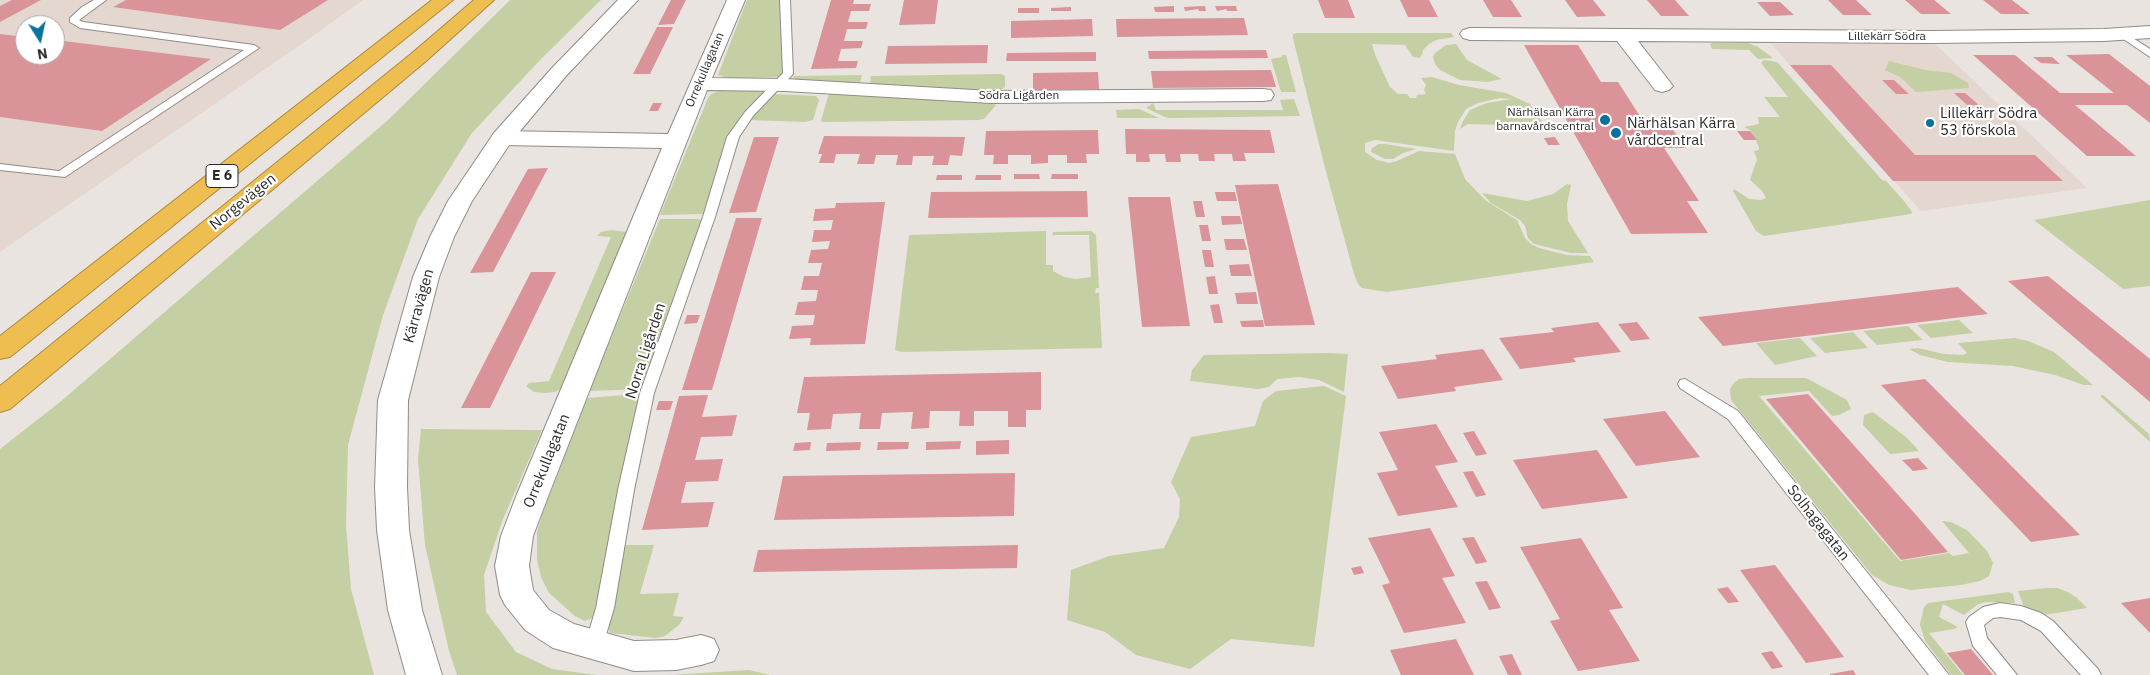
<!DOCTYPE html>
<html>
<head>
<meta charset="utf-8">
<style>
	body { margin:0 }
	#map { position:relative; width:2150px; height:675px; overflow:hidden; background:#eae4e1; font-family:"IBM Plex Sans",sans-serif }
	canvas { display:block }
	.north { position:absolute; left:15px; top:15px; width:50px; height:50px; box-sizing:border-box; background:#fff; border:1px solid #abaaaa; border-radius:50%; rotate:170deg; font-size:14px; font-weight:700; line-height:20px; text-align:center; color:#2d2b2a }
	.north::after { content:''; display:block; margin:auto; width:18px; height:22px; background:#08719e; clip-path:polygon(50% 0,100% 100%,50% 72%,0 100%) }
</style>
</head>
<body>
<div id="map">
<canvas width="2150" height="675"></canvas>
<div class="north">N</div>
</div>
<script>
const ctx = document.querySelector('canvas').getContext('2d');
ctx.lineJoin = 'round';
function fill(path, color) {
  ctx.fillStyle = color;
  ctx.fill(path, 'evenodd');
}
function toPath(rows) {
  const path = new Path2D();
  for (const r of rows) {
    path.moveTo(r[0], r[1]);
    for (let i = 2; i < r.length; i += 2) path.lineTo(r[i], r[i + 1]);
  }
  return path;
}
function strokePath(path, color, width, dash) {
  ctx.strokeStyle = color;
  ctx.lineWidth = width;
  ctx.lineCap = dash ? 'butt' : 'round';
  ctx.setLineDash(dash || []);
  ctx.stroke(path);
}
function drawText(font, color, halo, rows, align = 'center') {
  ctx.font = font + ' "IBM Plex Sans",sans-serif';
  ctx.lineWidth = 4.5;
  ctx.setLineDash([]);
  ctx.textBaseline = 'middle';
  ctx.strokeStyle = halo;
  ctx.fillStyle = color;
  for (const [text, x, y, turn = 0] of rows) {
    ctx.save();
    ctx.translate(x, y);
    ctx.rotate((+turn || 0) * Math.PI / 180);
    ctx.textAlign = isNaN(turn) ? turn : align;
    if (halo) ctx.strokeText(text, 0, 0);
    ctx.fillText(text, 0, 0);
    ctx.restore();
  }
}
fill(toPath([
	[0,0,363,0,306,41,0,252],
	[25,25,55,25,55,55,25,55],
	[1933,42,2087,188,1921,211,1771,44]
]), '#e4d7cf');
fill(toPath([
	[510,0,601,0,541,59,472,133,418,219,383,315,348,445,346,525,351,589,374,675,0,675,0,449,60,402,388,120],
	[747,0,781,0,785,72,779,77,728,78,718,75],
	[1297,33,1451,33,1454,37,1436,40,1429,44,1423,50,1422,55,1419,58,1413,57,1405,45,1372,44,1376,57,1390,87,1398,94,1407,94,1410,98,1416,98,1417,95,1426,94,1424,90,1426,85,1421,78,1432,77,1459,85,1506,93,1530,104,1548,130,1534,130,1528,124,1519,123,1508,125,1468,124,1460,129,1462,123,1470,110,1487,103,1512,99,1500,98,1478,103,1466,109,1458,122,1455,131,1454,151,1375,140,1365,143,1365,152,1377,160,1389,163,1397,161,1419,151,1455,154,1465,179,1485,200,1517,220,1525,238,1531,244,1539,248,1567,255,1590,256,1594,262,1387,292,1362,288,1358,284,1354,274,1324,164,1293,38,1293,34],
	[1712,43,1748,43,1758,47,1773,58,1758,59,1749,50,1712,49,1710,44],
	[1456,44,1467,60,1502,79,1488,82,1460,80,1440,70,1435,64,1433,57,1435,53,1446,45],
	[1282,55,1286,55,1296,92,1281,92,1271,59,1282,57],
	[1764,60,1777,62,1882,180,1886,181,1904,201,1912,212,1911,214,1764,236,1756,231,1733,191,1734,189,1749,199,1761,200,1766,198,1762,191,1750,180,1757,159,1754,151,1759,150,1759,147,1756,141,1757,141,1750,130,1744,127,1759,124,1758,117,1780,117,1764,97,1788,97,1761,63],
	[1889,61,1925,70,1951,73,1968,83,1969,88,1916,92,1900,77,1885,70],
	[1001,74,1005,76,1005,87,998,92,870,84,871,76],
	[794,76,861,75,862,76,860,82,857,83,795,79,793,78],
	[723,89,765,91,752,105,704,214,660,215,708,98,711,94],
	[831,93,940,99,993,104,996,105,984,119,978,120,823,122,821,121,828,96],
	[774,94,816,96,819,100,813,120,805,122,748,120],
	[1294,99,1300,116,1170,118,1165,117,1146,108,1153,103,1156,110,1283,110,1280,100],
	[1139,109,1159,118,1117,118,1116,110],
	[1379,144,1385,144,1416,149,1403,153,1393,159,1385,159,1371,152,1372,148],
	[1567,184,1571,185,1567,204,1568,221,1588,253,1571,253,1534,244,1528,238,1525,226,1520,220,1491,203,1482,193,1527,201,1553,194],
	[2150,200,2150,286,2123,289,2034,220],
	[660,219,698,219,702,220,643,389,589,391],
	[611,230,627,232,562,388,555,392,545,393,534,392,526,386,529,383,549,381,611,237,597,236,601,232],
	[1046,231,1046,265,1053,265,1053,271,1064,277,1076,279,1091,277,1089,235,1052,235,1053,232,1091,231,1096,235,1099,288,1096,288,1095,293,1099,293,1102,348,902,352,895,350,909,235],
	[1959,320,1973,333,1931,338,1917,325],
	[1908,326,1923,340,1877,345,1863,331],
	[1853,332,1868,348,1825,353,1810,338],
	[1800,338,1817,356,1775,365,1756,343],
	[2015,338,2028,341,2054,352,2093,385,2084,385,2055,375,2013,366,1948,362,1920,355,1909,349,1918,348,1944,354,1963,355,1967,353,1958,343],
	[1328,353,1348,354,1344,392,1319,380,1300,377,1277,379,1269,387,1258,389,1190,381,1192,370,1204,355],
	[1748,378,1806,378,1847,400,1851,409,1839,415,1832,416,1809,391,1759,396,1900,561,1949,553,1953,556,1969,553,1942,521,1951,522,1967,530,1987,551,1993,563,1989,576,1980,581,1961,585,1911,590,1889,585,1872,575,1731,400,1730,389,1733,384,1739,379],
	[1324,386,1346,396,1314,647,1231,639,1190,669,1136,655,1105,632,1067,620,1071,570,1109,556,1164,548,1179,517,1180,499,1171,482,1191,437,1255,426,1263,401,1276,391],
	[625,395,636,395,639,397,639,401,598,610,592,618,585,621,575,616,549,593,541,577,537,560,537,532,542,515,587,398],
	[2103,395,2149,434,2150,442,2100,396],
	[1873,412,1906,437,1919,451,1890,454,1863,425,1864,415],
	[421,429,542,430,503,519,484,575,486,612,516,652,552,669,597,675,457,675,449,651,425,545,418,459],
	[622,545,654,545,640,594,679,593,673,616,684,617,679,625,665,636,656,638,610,633,609,627],
	[2046,588,2057,588,2068,592,2077,598,2087,608,2044,615,2024,607,2018,591],
	[2009,592,2013,594,2015,603,1985,602,1977,605,1964,615,1943,604,1939,617,1958,627,1954,629,1929,633,1963,675,1951,675,1925,641,1920,624,1924,607,1928,603],
	[749,670,770,675,642,675,670,675]
]), '#c4cfa3');
fill(toPath([
	[12,0,41,0,0,22,0,6],
	[126,0,328,0,280,30,113,7],
	[671,0,686,0,674,24,658,25],
	[831,0,854,0,853,4,871,4,869,11,851,11,848,22,868,22,866,29,847,29,844,41,863,41,861,48,841,49,838,61,858,61,856,68,811,69],
	[904,0,938,0,935,24,899,25],
	[1318,0,1348,0,1355,18,1325,18],
	[1400,0,1429,0,1438,17,1408,17],
	[1483,0,1511,0,1522,17,1493,17],
	[1565,0,1593,0,1606,16,1577,17],
	[1647,0,1675,0,1689,16,1661,16],
	[1828,0,1856,0,1872,15,1843,15],
	[1905,0,1934,0,1951,14,1921,14],
	[1983,0,2012,0,2030,14,2001,14],
	[1757,2,1780,2,1794,15,1770,16],
	[1174,6,1174,12,1155,12,1154,7],
	[1205,6,1206,11,1199,11,1198,9,1185,11,1184,7],
	[1215,6,1236,6,1237,11,1227,11,1226,9,1217,11],
	[1071,7,1071,11,1051,11,1051,8],
	[1018,8,1039,8,1039,13,1018,13],
	[1241,18,1244,18,1248,35,1117,37,1116,19],
	[1092,19,1093,36,1011,38,1011,21],
	[657,27,673,27,650,74,633,74],
	[0,34,25,37,25,55,55,55,55,40,211,59,102,131,0,117],
	[988,45,987,63,885,64,888,46],
	[1524,45,1578,45,1601,82,1618,82,1647,127,1671,127,1686,148,1664,148,1699,201,1687,201,1708,233,1631,234],
	[1266,50,1268,58,1149,59,1148,51],
	[1096,52,1096,61,1006,61,1007,53],
	[2109,54,2150,86,2150,123,2127,105,2075,105,2136,156,2087,156,1973,55,2015,55,2060,93,2114,93,2066,55],
	[2033,57,2052,57,2060,64,2041,63],
	[1790,65,1831,65,1915,155,2035,155,2063,181,1893,181],
	[1271,70,1276,87,1153,88,1151,71],
	[1098,72,1099,89,1033,90,1033,73],
	[1882,80,1894,80,1909,94,1896,94],
	[1954,93,1965,93,1979,105,1967,105],
	[653,103,662,103,658,111,649,111],
	[1125,129,1270,130,1275,153,1244,153,1246,161,1233,161,1232,154,1214,154,1215,161,1199,161,1198,154,1180,154,1181,162,1166,162,1165,154,1149,154,1150,162,1136,162,1136,154,1126,154],
	[1098,130,1099,154,1086,154,1087,163,1067,163,1067,155,1048,155,1048,163,1031,164,1031,155,1008,155,1008,164,993,164,994,155,984,155,986,131],
	[1737,131,1750,131,1757,140,1744,140],
	[824,136,965,137,962,156,950,155,948,165,932,165,934,156,913,156,912,165,896,165,898,155,876,155,874,164,857,164,860,154,836,154,834,163,819,163,822,154,818,154],
	[754,137,779,137,756,212,729,213],
	[1555,137,1560,145,1548,145,1544,138],
	[548,168,493,272,470,273,528,169],
	[1014,174,1039,174,1040,179,1014,179],
	[1052,174,1078,174,1078,179,1051,179],
	[937,175,962,175,962,180,936,180],
	[976,175,1001,175,1001,180,975,180],
	[1278,184,1315,325,1265,326,1235,185],
	[1087,191,1088,217,928,218,931,192],
	[1215,192,1235,192,1237,201,1217,201],
	[1128,197,1170,197,1190,326,1142,327],
	[1193,201,1202,201,1205,217,1196,217],
	[885,202,865,344,810,345,811,338,789,339,792,326,813,325,815,315,795,315,798,302,816,301,818,290,801,290,804,276,819,276,822,263,808,263,811,250,828,249,830,241,812,242,814,230,831,230,833,220,813,221,815,209,835,208,836,203],
	[1221,216,1240,216,1242,224,1222,225],
	[736,218,762,218,712,390,682,390],
	[1199,225,1208,225,1211,241,1202,241],
	[1224,239,1244,239,1247,250,1226,250],
	[1202,250,1211,250,1214,267,1205,267],
	[1249,264,1252,276,1231,276,1229,265],
	[531,272,556,272,490,408,461,408],
	[1215,276,1218,294,1209,294,1206,277],
	[2048,276,2150,359,2150,402,2008,281],
	[1958,287,1988,314,1723,346,1698,317],
	[1256,292,1258,304,1237,304,1235,293],
	[1219,304,1223,323,1214,323,1210,305],
	[687,315,700,315,697,323,684,324],
	[1263,320,1264,327,1242,327,1240,321],
	[1598,322,1621,352,1573,358,1576,362,1520,369,1499,338,1554,332,1551,328],
	[1637,322,1650,339,1631,341,1618,324],
	[1483,349,1503,380,1454,387,1456,391,1398,399,1381,366,1437,359,1435,355],
	[1041,372,1041,410,1026,410,1026,427,1008,427,1008,411,974,411,974,426,959,426,960,411,930,411,929,428,911,429,913,412,882,413,880,429,859,429,861,413,833,414,831,429,807,430,810,413,797,413,804,377],
	[1925,379,2080,535,2031,542,1881,385],
	[1808,394,1917,516,1948,552,1901,560,1766,399],
	[708,395,702,417,737,415,732,436,701,437,695,460,723,459,718,481,686,482,681,503,714,502,708,527,642,530,679,396],
	[659,401,673,401,670,410,656,410],
	[1665,411,1700,457,1636,466,1603,419],
	[1436,424,1458,462,1435,466,1458,507,1398,516,1377,473,1398,470,1379,432],
	[1474,431,1487,454,1476,456,1463,433],
	[1009,440,1009,454,976,455,976,441],
	[961,441,960,449,926,450,926,442],
	[811,442,810,450,793,451,795,443],
	[861,442,860,450,826,451,827,443],
	[878,442,909,442,908,449,877,450],
	[1597,450,1628,498,1542,509,1513,460],
	[1918,458,1928,469,1913,471,1902,460],
	[1473,471,1486,495,1476,497,1463,472],
	[1015,473,1014,516,774,520,783,476],
	[1430,528,1455,576,1442,578,1466,623,1404,633,1382,585,1390,583,1368,538],
	[1474,537,1487,562,1476,564,1462,538],
	[1581,538,1623,608,1609,610,1640,661,1578,671,1550,621,1560,619,1520,547],
	[1018,545,1017,568,753,572,758,550],
	[1775,565,1844,657,1806,663,1740,570],
	[1361,566,1364,573,1354,575,1351,568],
	[1487,581,1501,608,1489,610,1475,582],
	[1728,587,1739,602,1728,603,1717,589],
	[2150,598,2150,633,2121,603],
	[1456,639,1474,675,1401,675,1390,650],
	[1971,649,1993,675,1965,675,1947,653],
	[1772,651,1783,667,1772,669,1761,653],
	[1512,654,1522,675,1508,675,1499,656],
	[1853,670,1856,675,1830,675,1830,674]
]), '#da9398');
const lane = toPath([
	[94,0,106,0,79,20,83,22,254,45,259,48,65,177,0,170,0,164,59,171,244,50,80,28,70,22,70,18,82,7,94,0],
	[780,0,790,0,793,74,753,116,739,137,715,217,654,393,634,490,614,608,603,645,600,650,594,653,588,650,585,645,596,608,618,490,640,393,703,217,727,137,745,112,783,73,780,0],
	[2122,31,2150,49,2150,57,2119,36,2117,34,2122,31],
	[1685,379,1738,411,1949,675,1929,675,1728,419,1680,388,1678,384,1680,380,1685,379],
	[2000,603,2021,606,2041,613,2053,621,2098,669,2101,675,2081,675,2041,631,2021,620,2000,617,1993,618,1984,625,1987,638,2017,675,1997,675,1973,646,1966,622,1969,617,1983,607,2000,603]
]);
const street = toPath([
	[727,0,745,0,712,78,785,79,991,91,1263,89,1271,90,1274,95,1271,100,1263,101,991,103,785,91,707,90,549,494,533,536,529,566,533,590,549,610,574,624,634,641,676,640,701,635,714,639,719,650,714,661,701,665,676,670,634,671,553,648,525,630,505,605,500,595,495,566,501,536,517,494,662,148,502,145,494,143,491,138,494,133,502,131,668,134,727,0],
	[2150,26,2150,38,2104,41,1931,43,1638,41,1673,86,1669,90,1662,92,1655,90,1617,41,1470,40,1463,38,1460,34,1463,30,1470,28,1931,31,2104,29,2150,26]
]);
const secondary = toPath([
	[618,0,638,0,566,76,511,142,472,201,454,237,439,277,408,400,407,487,409,530,422,610,442,675,406,675,388,610,377,530,375,487,378,400,413,277,430,237,448,201,494,133,552,68,618,0]
]);
const highway = toPath([
	[432,0,453,0,10,357,0,359,0,336,432,0],
	[474,0,494,0,425,62,10,409,0,412,0,386,411,54,474,0]
]);
strokePath(lane, '#918b88', 2);
strokePath(street, '#918b88', 2);
strokePath(secondary, '#918b88', 2);
strokePath(highway, '#aa8b43', 2);
fill(lane, '#fff');
fill(street, '#fff');
fill(secondary, '#fff');
fill(highway, '#eebe50');
for (const [x, y, r, color] of [
	[1605,120,6,"#08719e"],
	[1930,123,5,"#08719e"],
	[1616,133,6,"#08719e"]
]) {
  const dot = new Path2D();
  dot.arc(x, y, r, 0, 2 * Math.PI);
  ctx.fillStyle = color;
  ctx.fill(dot);
  strokePath(dot, '#fff', 2);
}
drawText('12px', '#2d2b2a', '#fff', [
	["Lillekärr Södra",1887,37],
	["Orrekullagatan",705,70,-67],
	["Södra Ligården",1019,96]
]);
drawText('12px', '#2d2b2a', '#fff', [
	["Närhälsan Kärra",1594,113],
	["barnavårdscentral",1594,127]
], 'right');
for (const [x, y, w] of [
	[222,176,32]
]) {
  const box = new Path2D();
  box.roundRect(x - w / 2, y - 11.5, w, 23, 4);
  ctx.fillStyle = '#fff';
  ctx.fill(box);
  strokePath(box, '#2d2b2a', 1);
}
drawText('bold 14px', '#2d2b2a', null, [
	["E 6",222,176]
]);
drawText('15px', '#2d2b2a', '#fff', [
	["Lillekärr Södra",1940,114],
	["53 förskola",1940,131],
	["Närhälsan Kärra",1627,124],
	["vårdcentral",1627,141]
], 'left');
drawText('15px', '#2d2b2a', '#fff', [
	["Norgevägen",243,202,-39],
	["Kärravägen",419,306,-74],
	["Norra Ligården",646,351,-72],
	["Orrekullagatan",547,461,-68],
	["Solhagagatan",1818,523,52]
]);
</script>
</body>
</html>
